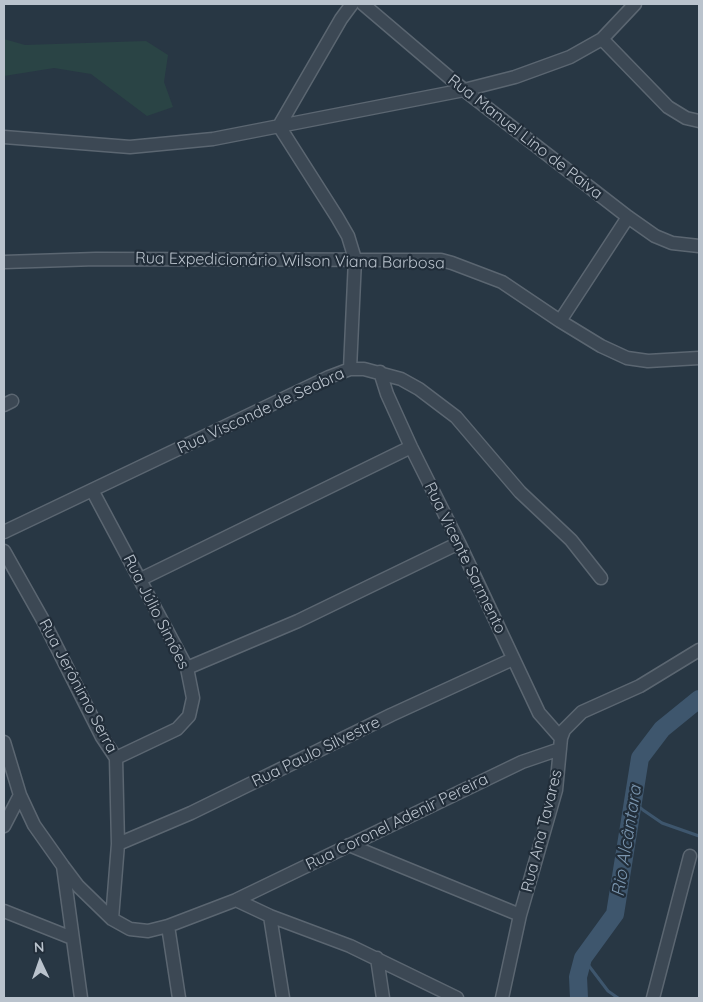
<!DOCTYPE html>
<html>
<head>
<meta charset="utf-8">
<style>
	body { margin:0 }
	#map { position:relative; width:703px; height:1002px; overflow:hidden; background:#283744; font-family:Quicksand,sans-serif }
	canvas { display:block }
	.frame { position:absolute; inset:0; border:5px solid #bac3cd; pointer-events:none }
	.north { position:absolute; left:15px; top:937px; width:50px; height:50px; -webkit-text-stroke:4px #212d39; paint-order:stroke; rotate:357deg; font-size:14px; font-weight:700; line-height:20px; text-align:center; color:#bac3cd }
	.north::after { content:''; display:block; margin:auto; width:18px; height:22px; background:#bac3cd; clip-path:polygon(50% 0,100% 100%,50% 72%,0 100%) }
</style>
</head>
<body>
<div id="map">
<canvas width="703" height="1002"></canvas>
<div class="frame"></div>
<div class="north">N</div>
</div>
<script>
const ctx = document.querySelector('canvas').getContext('2d');
ctx.lineJoin = 'round';
function fill(path, color) {
  ctx.fillStyle = color;
  ctx.fill(path, 'evenodd');
}
function toPath(rows) {
  const path = new Path2D();
  for (const r of rows) {
    path.moveTo(r[0], r[1]);
    for (let i = 2; i < r.length; i += 2) path.lineTo(r[i], r[i + 1]);
  }
  return path;
}
function strokePath(path, color, width, dash) {
  ctx.strokeStyle = color;
  ctx.lineWidth = width;
  ctx.lineCap = dash ? 'butt' : 'round';
  ctx.setLineDash(dash || []);
  ctx.stroke(path);
}
function drawText(font, color, halo, rows, align = 'center') {
  ctx.font = font + ' Quicksand,sans-serif';
  ctx.lineWidth = 4.5;
  ctx.setLineDash([]);
  ctx.textBaseline = 'middle';
  ctx.strokeStyle = halo;
  ctx.fillStyle = color;
  for (const [text, x, y, turn = 0] of rows) {
    ctx.save();
    ctx.translate(x, y);
    ctx.rotate((+turn || 0) * Math.PI / 180);
    ctx.textAlign = isNaN(turn) ? turn : align;
    if (halo) ctx.strokeText(text, 0, 0);
    ctx.fillText(text, 0, 0);
    ctx.restore();
  }
}
fill(toPath([
	[4,39,25,45,146,41,168,55,164,82,173,107,147,116,91,74,54,68,4,76]
]), '#2a4445');
strokePath(toPath([
	[632,800,643,810,662,823,699,836],
	[583,958,608,991,618,998]
]), '#3e566d', 3);
strokePath(toPath([
	[579,998,578,977,583,958,615,914,640,758,662,729,699,699]
]), '#3e566d', 18);
const minor = toPath([
	[363,4,464,90,628,217,655,236,672,243,699,246],
	[602,39,668,107,686,118,699,121],
	[279,126,337,217,348,236,355,259,350,369],
	[279,126,341,19,352,4],
	[4,137,130,147,213,139,464,90,515,77,570,57,602,39,635,4],
	[4,262,96,259,441,260,452,263,502,282,560,321,601,346,627,358,648,361,699,358],
	[560,321,628,217],
	[380,372,387,394,411,447,459,543,539,713,561,738],
	[4,405,12,401],
	[92,490,187,668,193,698,189,716,177,729,116,758],
	[4,532,329,377,350,369,364,369,401,379,419,389,456,417,520,492,571,540,601,578],
	[4,551,44,622,102,737,116,758,118,844,112,919],
	[141,579,411,447],
	[187,668,298,621,459,543],
	[4,742,20,795,34,825,63,866,78,886,112,919,130,929,148,931,168,926,236,900,522,762,560,749],
	[4,826,20,795],
	[118,844,191,813,391,715,513,659],
	[349,845,520,915],
	[63,866,81,998],
	[236,900,270,916,350,946,457,998],
	[4,911,72,938],
	[270,916,283,998],
	[168,926,179,998],
	[377,958,383,998],
	[502,998,520,915,556,790,561,738,564,730,582,712,640,686,699,650],
	[653,998,690,856]
]);
strokePath(minor, '#5b6671', 15);
strokePath(minor, '#3c4854', 12);
drawText('16px', '#bac3cd', '#212d39', [
	["Rua Manuel Lino de Paiva",525,137,38],
	["Rua Expedicionário Wilson Viana Barbosa",290,261,1],
	["Rua Visconde de Seabra",261,411,-25],
	["Rua Vicente Sarmento",465,558,64],
	["Rua Júlio Simões",156,612,63],
	["Rua Jerônimo Serra",78,686,62],
	["Rua Paulo Silvestre",316,752,-26],
	["Rua Coronel Adenir Pereira",397,822,-26],
	["Rua Ana Tavares",542,831,-76]
]);
drawText('italic 18px', '#7b96af', '#212d39', [
	["Rio Alcântara",627,841,-81]
]);
</script>
</body>
</html>
